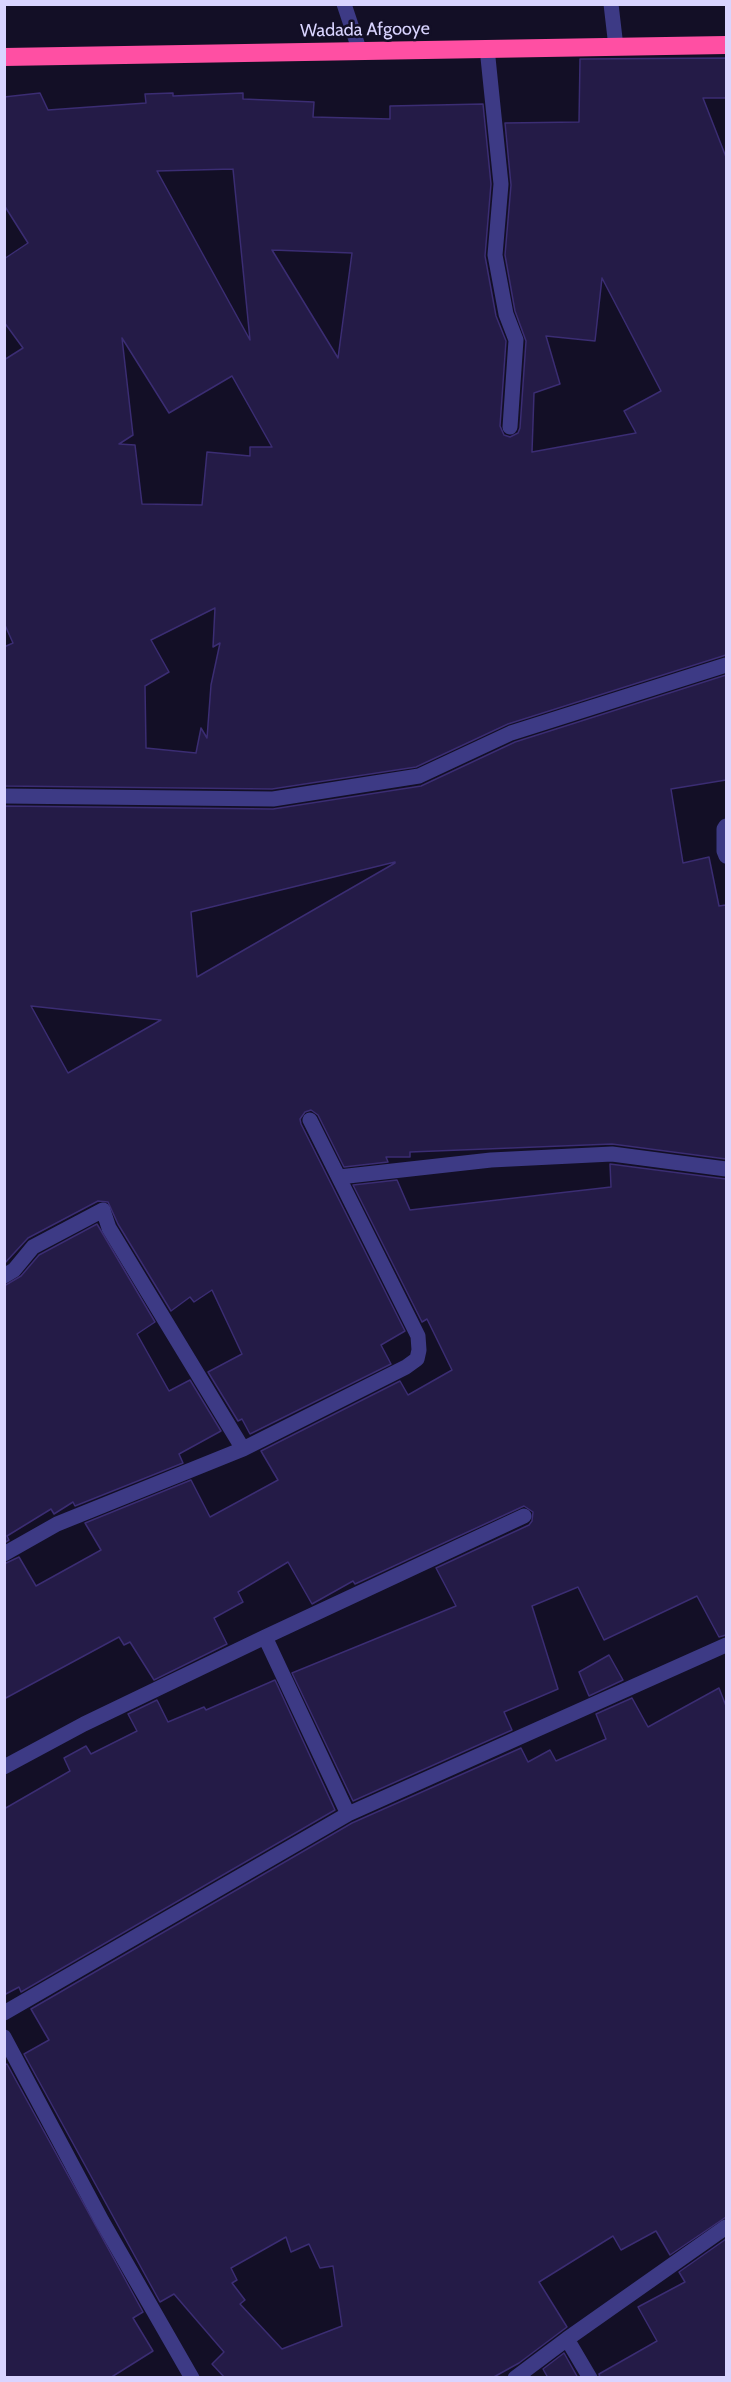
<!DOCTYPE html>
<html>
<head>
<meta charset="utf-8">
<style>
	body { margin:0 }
	#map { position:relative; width:731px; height:2382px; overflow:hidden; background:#130f26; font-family:Cabin,sans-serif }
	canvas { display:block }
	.frame { position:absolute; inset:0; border:6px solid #d9d4ff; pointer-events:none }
</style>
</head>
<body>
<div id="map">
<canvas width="731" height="2382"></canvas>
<div class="frame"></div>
</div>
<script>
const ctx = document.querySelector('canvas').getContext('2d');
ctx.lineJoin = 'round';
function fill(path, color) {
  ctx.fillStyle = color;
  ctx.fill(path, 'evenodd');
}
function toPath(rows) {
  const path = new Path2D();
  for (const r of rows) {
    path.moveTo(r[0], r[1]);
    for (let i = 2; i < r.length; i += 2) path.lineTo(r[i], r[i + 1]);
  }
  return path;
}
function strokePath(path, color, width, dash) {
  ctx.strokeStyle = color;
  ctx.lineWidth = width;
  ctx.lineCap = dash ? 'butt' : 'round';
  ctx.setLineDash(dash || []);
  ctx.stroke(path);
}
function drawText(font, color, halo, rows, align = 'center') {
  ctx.font = font + ' Cabin,sans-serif';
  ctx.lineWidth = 5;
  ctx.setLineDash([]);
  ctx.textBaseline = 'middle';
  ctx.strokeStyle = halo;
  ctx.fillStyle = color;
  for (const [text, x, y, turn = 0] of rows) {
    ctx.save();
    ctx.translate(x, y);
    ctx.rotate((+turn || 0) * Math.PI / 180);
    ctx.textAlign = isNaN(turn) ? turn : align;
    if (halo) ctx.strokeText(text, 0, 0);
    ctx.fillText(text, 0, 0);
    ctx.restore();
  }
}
const building = toPath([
	[726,58,726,98,703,98,726,157,726,655,508,724,416,767,272,789,4,786,4,647,13,643,4,623,4,360,23,348,4,322,4,259,28,243,4,205,4,97,40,93,48,110,146,103,145,94,173,93,173,96,243,93,243,99,314,102,313,117,390,119,390,106,483,104,491,184,485,256,496,316,506,341,500,426,504,435,510,437,518,433,520,428,526,341,515,311,505,255,511,185,505,123,579,122,580,59,726,58],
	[233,169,241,249,250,340,157,171,233,169],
	[272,250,352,253,338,358,272,250],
	[602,278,661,391,624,411,636,433,532,452,534,393,560,384,546,336,595,341,602,278],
	[122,338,169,413,232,376,272,447,250,447,250,456,207,452,202,505,142,504,135,445,119,444,133,435,122,338],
	[215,608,213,647,220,643,211,685,207,738,201,728,196,753,146,748,145,686,169,672,151,640,215,608],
	[726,675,726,780,671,789,683,863,709,857,719,906,726,905,726,1159,612,1144,410,1152,410,1157,386,1157,388,1162,344,1167,318,1115,311,1110,305,1112,300,1119,301,1124,405,1331,381,1345,391,1364,250,1434,242,1419,238,1421,208,1372,242,1354,212,1290,194,1302,190,1297,171,1311,118,1224,108,1202,98,1201,28,1238,4,1264,4,806,273,809,421,786,515,742,726,675],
	[395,862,395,863,197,977,191,912,395,862],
	[31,1006,161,1020,68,1073,31,1006],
	[610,1164,726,1179,726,1635,719,1637,697,1596,604,1640,578,1587,532,1606,558,1689,504,1712,512,1730,353,1801,292,1673,456,1606,436,1568,529,1525,532,1521,533,1512,524,1506,355,1584,353,1581,312,1604,288,1562,238,1592,243,1602,214,1618,227,1644,154,1680,130,1642,124,1645,119,1637,4,1699,4,1564,19,1557,36,1586,101,1550,85,1523,191,1480,210,1517,278,1480,261,1451,400,1381,408,1395,452,1370,427,1319,422,1322,353,1185,397,1180,410,1210,611,1187,610,1164],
	[97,1224,155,1322,137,1334,169,1391,190,1380,221,1431,179,1454,183,1463,75,1506,73,1502,54,1514,51,1509,7,1536,9,1540,4,1543,4,1286,21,1276,39,1255,97,1224],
	[609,1655,623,1680,589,1696,579,1672,609,1655],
	[275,1680,335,1810,21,1992,19,1987,4,1995,4,1809,70,1771,64,1758,86,1746,91,1754,137,1731,128,1714,157,1700,168,1722,204,1707,206,1710,275,1680],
	[719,1688,726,1706,726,2217,670,2255,656,2231,621,2250,613,2236,539,2282,567,2327,519,2363,492,2378,225,2378,212,2364,224,2352,174,2294,160,2302,24,2054,49,2040,31,2009,352,1823,521,1748,528,1762,550,1750,556,1761,606,1739,596,1714,632,1698,648,1727,719,1688],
	[286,2237,291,2252,309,2244,320,2268,333,2266,342,2326,282,2349,240,2304,245,2300,232,2283,237,2280,231,2268,286,2237],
	[7,2064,143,2312,133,2318,153,2351,110,2378,4,2378,4,2065,7,2064],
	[726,2239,726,2378,600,2378,599,2374,657,2341,638,2307,685,2282,679,2272,726,2239],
	[564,2353,578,2378,548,2378,543,2369,564,2353]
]);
fill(building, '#241b47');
strokePath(building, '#3b2d73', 1.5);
strokePath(toPath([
	[344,4,360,52],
	[611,4,616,47],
	[487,48,501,184,495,255,506,314,516,340,510,427],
	[4,796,273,799,419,776,511,733,726,665],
	[726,826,724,829,724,851,726,856],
	[339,1177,491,1160,612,1154,726,1169],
	[4,1276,14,1270,33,1247,103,1210,109,1228,243,1449],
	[4,1554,57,1524,243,1449,406,1367,417,1359,419,1350,418,1336,310,1120],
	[265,1637,348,1814],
	[4,1767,84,1724,265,1637,524,1516],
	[4,2013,348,1814,726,1645],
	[4,2037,102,2221,192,2378],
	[567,2339,726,2227],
	[515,2378,567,2339,590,2378]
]), '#3d3a85', 15);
strokePath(toPath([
	[4,57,726,45]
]), '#ff4fa3', 18);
drawText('18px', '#d9d4ff', '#130f26', [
	["Wadada Afgooye",365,30,-1]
]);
</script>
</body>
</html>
